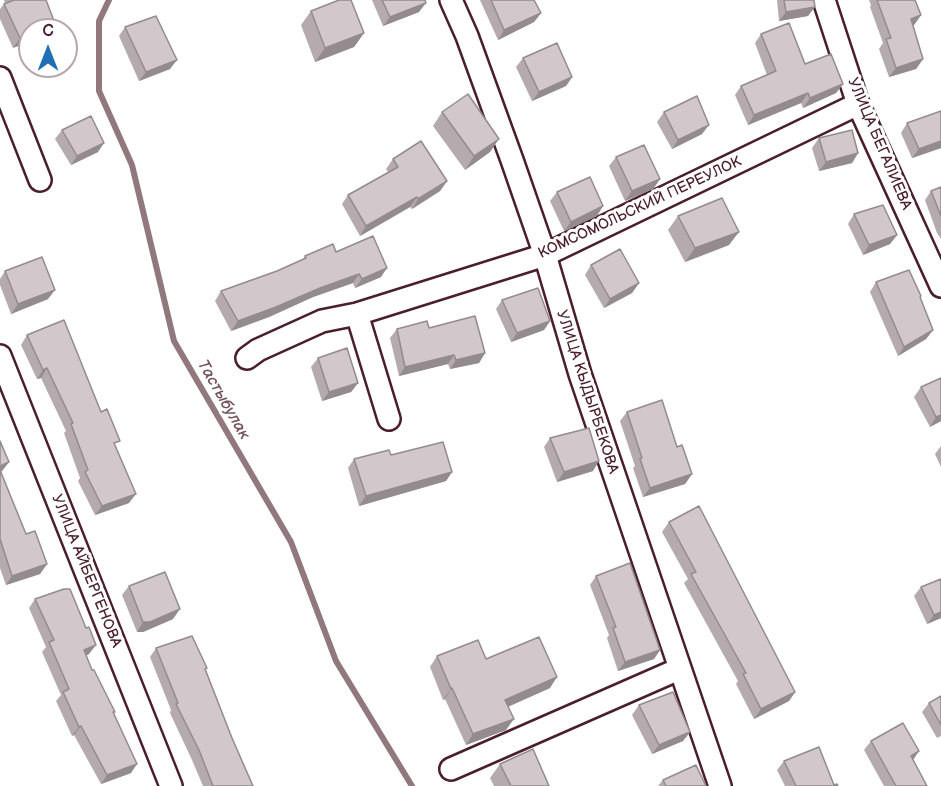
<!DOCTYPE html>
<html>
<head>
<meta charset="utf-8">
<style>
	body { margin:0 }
	#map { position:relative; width:941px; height:786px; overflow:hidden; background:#fff; font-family:"Balsamiq Sans",sans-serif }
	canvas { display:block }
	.north { position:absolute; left:18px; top:18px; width:60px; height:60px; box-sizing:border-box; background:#fff; border:2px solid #b7a5aa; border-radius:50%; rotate:0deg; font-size:16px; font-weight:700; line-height:24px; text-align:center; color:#4a1f2b }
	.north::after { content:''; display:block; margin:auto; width:21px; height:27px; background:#1f6fb2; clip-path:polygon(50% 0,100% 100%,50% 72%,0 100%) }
</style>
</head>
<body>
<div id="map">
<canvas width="941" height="786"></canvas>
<div class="north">С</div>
</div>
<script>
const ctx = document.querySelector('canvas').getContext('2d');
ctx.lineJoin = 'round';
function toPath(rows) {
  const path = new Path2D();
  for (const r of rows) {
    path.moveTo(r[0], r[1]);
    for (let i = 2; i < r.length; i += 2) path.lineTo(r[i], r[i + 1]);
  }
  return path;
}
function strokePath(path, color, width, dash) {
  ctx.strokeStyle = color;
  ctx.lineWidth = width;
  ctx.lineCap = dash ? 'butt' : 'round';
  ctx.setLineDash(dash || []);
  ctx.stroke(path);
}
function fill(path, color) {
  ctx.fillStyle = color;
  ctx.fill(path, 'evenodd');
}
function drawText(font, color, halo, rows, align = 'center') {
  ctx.font = font + ' "Balsamiq Sans",sans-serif';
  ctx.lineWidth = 6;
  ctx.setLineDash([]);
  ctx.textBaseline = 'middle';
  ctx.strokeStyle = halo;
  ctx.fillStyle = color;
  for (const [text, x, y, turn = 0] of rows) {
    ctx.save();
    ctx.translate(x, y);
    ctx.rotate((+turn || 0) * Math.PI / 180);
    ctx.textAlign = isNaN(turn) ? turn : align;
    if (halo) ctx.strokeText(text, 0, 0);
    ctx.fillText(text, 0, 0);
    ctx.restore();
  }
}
strokePath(toPath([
	[109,0,99,21,99,91,132,165,174,341,291,542,336,661,412,786]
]), '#91787e', 6);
const street = toPath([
	[451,0,467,36,512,160,545,255,580,374,720,786],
	[824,0,858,104,941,286],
	[0,78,40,180],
	[357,314,389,419],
	[0,356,171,786],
	[247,358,258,350,322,321,357,314,545,255,858,104],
	[451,769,679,669]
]);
strokePath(street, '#4a1f2b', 26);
strokePath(street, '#fff', 21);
fill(toPath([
	[4,0,46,0,56,26,54,30,30,30,13,48,0,19,0,9,4,4,5,3],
	[372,0,425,0,419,12,383,26],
	[480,0,534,0,541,13,534,22,498,40],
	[777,0,814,0,808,16,779,21],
	[869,0,915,0,921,15,914,25,912,25,923,59,916,69,889,77,879,49,883,43,870,7,871,5],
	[311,11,364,33,354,47,315,62,301,25],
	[125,27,170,69,139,81,119,36],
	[761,34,805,64,843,84,836,93,803,108,801,103,748,125,735,95,741,86,767,75,755,43],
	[523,58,572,77,566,86,532,101,516,67],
	[941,111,941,148,912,158,901,133,907,123],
	[442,112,490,152,465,170,433,126],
	[664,112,702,134,672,149,657,122],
	[62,130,98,152,71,165,55,139],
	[819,138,858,153,852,163,819,171,812,148],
	[616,157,660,179,653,189,625,201,609,166],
	[393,159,447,181,440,191,412,209,410,207,360,236,342,204,348,195,388,172,386,169],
	[941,187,941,239,937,233,925,200,931,191],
	[557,192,597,216,564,231,550,201],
	[854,214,897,235,890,244,863,255,848,224],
	[678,216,729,245,685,262,668,230],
	[336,252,381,277,355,288,353,283,313,297,269,317,231,331,215,301,221,291,277,271,303,259,305,256],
	[591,265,639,283,632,293,604,308,585,275],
	[5,271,48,299,11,314,0,285,0,279],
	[876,282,921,296,920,298,933,330,926,339,898,356,870,292],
	[502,300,550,321,544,330,511,342,496,309],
	[397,329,485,353,479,363,450,369,448,364,399,376,390,338],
	[27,335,116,447,129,503,95,515,78,481,80,478,64,433,66,431,41,378,37,379,21,345],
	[318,358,358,383,351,392,322,401,311,367],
	[921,387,941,421,930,427,914,397],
	[627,412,677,447,692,474,685,484,643,497,633,468,635,466,620,421],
	[550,438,593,471,557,482,544,447],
	[0,441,9,462,1,472,26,534,47,564,40,574,6,585,0,568],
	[941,446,941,467,935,454],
	[354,459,452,472,446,481,359,506,348,468],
	[669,522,795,692,789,701,754,719,736,684,738,681,684,583,688,579,662,532],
	[596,576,660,650,654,659,618,671,607,638,609,635,590,585],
	[941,579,941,618,927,624,914,596,921,587],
	[129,586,173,619,143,632,137,632,122,595],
	[35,599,89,654,86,656,92,670,114,713,131,773,101,784,74,735,72,736,56,701,61,695,42,652,46,647,29,608],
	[156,648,206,670,232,738,253,786,203,786,192,760,170,713,171,710,150,657],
	[437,656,486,659,550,688,508,707,506,730,466,745,445,699,443,700,430,667],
	[941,696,941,736,937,738,922,712,929,703],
	[639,705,690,732,683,741,652,754,632,715],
	[871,741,919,751,913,760,927,786,884,786,864,750],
	[784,761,834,785,838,786,785,786,777,770],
	[500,764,549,786,494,786,490,778],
	[663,780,706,786,658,786]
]), '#b5abaf');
fill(toPath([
	[426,3,419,12,383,26,390,17],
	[815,7,808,16,779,21,786,12],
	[541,13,534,22,498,40,504,30],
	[921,15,914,25,904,29,911,19],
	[364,33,354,47,315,62,325,48],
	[30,35,30,42,13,48,20,38],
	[923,59,916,69,889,77,896,68],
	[177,60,170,69,139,81,146,72],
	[572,77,566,86,532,101,539,92],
	[843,84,836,93,803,108,810,98],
	[808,93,801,103,748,125,754,115],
	[709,125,702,134,672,149,678,140],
	[499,139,490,152,465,170,474,156],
	[941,141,941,148,912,158,919,149],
	[104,143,98,152,71,165,77,156],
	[858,153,852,163,819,171,826,162],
	[660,179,653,189,625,201,632,191],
	[447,181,440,191,412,209,418,199],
	[417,197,410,207,360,236,366,226],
	[603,206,597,216,564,231,571,222],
	[739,232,729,245,685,262,695,248],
	[897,235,890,244,863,255,869,245],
	[387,268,381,277,355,288,362,279],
	[359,274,353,283,313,297,269,317,231,331,238,321,320,288],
	[639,283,632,293,604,308,610,299],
	[55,290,48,299,11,314,18,304],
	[550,321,544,330,511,342,517,333],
	[933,330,926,339,898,356,904,347],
	[485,353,479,363,450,369,456,360],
	[454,355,448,364,399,376,405,367],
	[47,368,41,378,37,379,43,370],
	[358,383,351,392,322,401,329,392],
	[941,415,941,421,930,427,936,417],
	[599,461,593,471,557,482,564,472],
	[9,462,2,471,0,472,0,466],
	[452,472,446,481,359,506,366,496],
	[692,474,685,484,643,497,650,488],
	[136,494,129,503,95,515,102,506],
	[47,564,40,574,6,585,12,576],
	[180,609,173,619,143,632,137,632,143,622],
	[941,612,941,618,927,624,934,615],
	[96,645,89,654,78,659,84,650],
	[660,650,654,659,618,671,625,662],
	[557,677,550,688,498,711,505,700],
	[452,688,445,699,443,700,451,689],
	[795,692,789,701,754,719,761,709],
	[514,719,506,730,466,745,473,734],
	[81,726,74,735,72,736,79,727],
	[690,732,683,741,652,754,659,745],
	[919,751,912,761,911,756],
	[137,764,131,773,101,784,107,775]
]), '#938b8e');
const building = toPath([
	[14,0,46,0,56,26,45,30,30,30,30,35,20,38,4,4,14,0],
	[339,0,351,0,364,33,325,48,311,11,339,0],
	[382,0,425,0,426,3,390,17,382,0],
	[491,0,534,0,541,13,504,30,491,0],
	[784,0,814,0,815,7,786,12,784,0],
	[877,0,915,0,921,15,911,19,923,59,896,68,886,39,891,38,877,0],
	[156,16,177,60,146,72,125,27,156,16],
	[789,23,805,64,831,54,843,84,810,98,808,93,754,115,741,86,776,71,761,34,789,23],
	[557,43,572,77,539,92,523,58,557,43],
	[468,94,499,139,474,156,442,112,468,94],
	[697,96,709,125,678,140,664,112,697,96],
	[941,111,941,141,919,149,907,123,941,111],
	[91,116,104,143,77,156,62,130,91,116],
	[852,130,858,153,826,162,819,138,852,130],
	[421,141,447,181,418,199,417,197,366,226,348,195,398,167,393,159,421,141],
	[644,145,660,179,632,191,616,157,644,145],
	[590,177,603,206,571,222,557,192,590,177],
	[941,187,941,216,931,191,941,187],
	[722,198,739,232,695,248,678,216,722,198],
	[883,205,897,235,869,245,854,214,883,205],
	[373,236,387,268,362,279,359,274,320,288,276,307,238,321,221,291,277,271,306,258,305,256,333,244,336,252,373,236],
	[620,249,639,283,610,299,591,265,620,249],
	[42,257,55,290,18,304,5,271,42,257],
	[909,270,921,296,920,297,933,330,904,347,876,282,909,270],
	[538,288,550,321,517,333,502,300,538,288],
	[475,316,485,353,456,360,454,355,405,367,397,329,427,321,429,328,475,316],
	[64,320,101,412,107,409,120,441,114,443,136,494,102,506,85,472,88,470,71,424,73,423,47,368,43,370,27,335,64,320],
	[347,348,358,383,329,392,318,358,347,348],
	[941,378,941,415,936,417,921,387,941,378],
	[662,400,677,447,682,445,692,474,650,488,640,459,642,458,627,412,662,400],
	[589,428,599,461,564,472,550,438,589,428],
	[0,441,9,462,0,466,0,441],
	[443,442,452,472,366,496,354,459,389,450,391,455,443,442],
	[0,470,26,534,35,531,47,564,12,576,0,539,0,470],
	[699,506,795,692,761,709,743,674,746,673,691,574,696,572,669,522,699,506],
	[630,563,660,650,625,662,613,628,616,627,596,576,630,563],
	[165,572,180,609,150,622,143,622,129,586,165,572],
	[941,579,941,612,934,615,921,587,941,579],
	[64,589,70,589,86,628,89,627,96,645,84,650,92,670,94,670,115,712,113,712,137,764,107,775,81,726,79,727,63,692,69,689,49,642,54,640,35,599,64,589],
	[192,636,207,668,205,669,232,738,253,786,213,786,199,750,176,704,178,703,156,648,192,636],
	[539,637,557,677,505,700,514,719,473,734,452,688,451,689,437,656,478,640,486,659,539,637],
	[673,692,690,732,659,745,639,705,673,692],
	[941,696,941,725,929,703,941,696],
	[903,723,919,751,911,756,927,786,896,786,871,741,903,723],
	[819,747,834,785,837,784,838,786,796,786,784,761,819,747],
	[533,749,549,786,511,786,500,764,533,749],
	[696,765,706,786,666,786,663,780,696,765]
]);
fill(building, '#d2c7cb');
strokePath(building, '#938b8e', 1.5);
drawText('15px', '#4a1f2b', '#fff', [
	["УЛИЦА БЕГАЛИЕВА",879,144,67],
	["КОМСОМОЛЬСКИЙ ПЕРЕУЛОК",640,208,-25],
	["УЛИЦА КЫДЫРБЕКОВА",587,392,72],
	["УЛИЦА АЙБЕРГЕНОВА",86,571,68]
]);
drawText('italic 16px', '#74535c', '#fff', [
	["Тастыбулак",223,400,60]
]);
</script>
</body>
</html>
